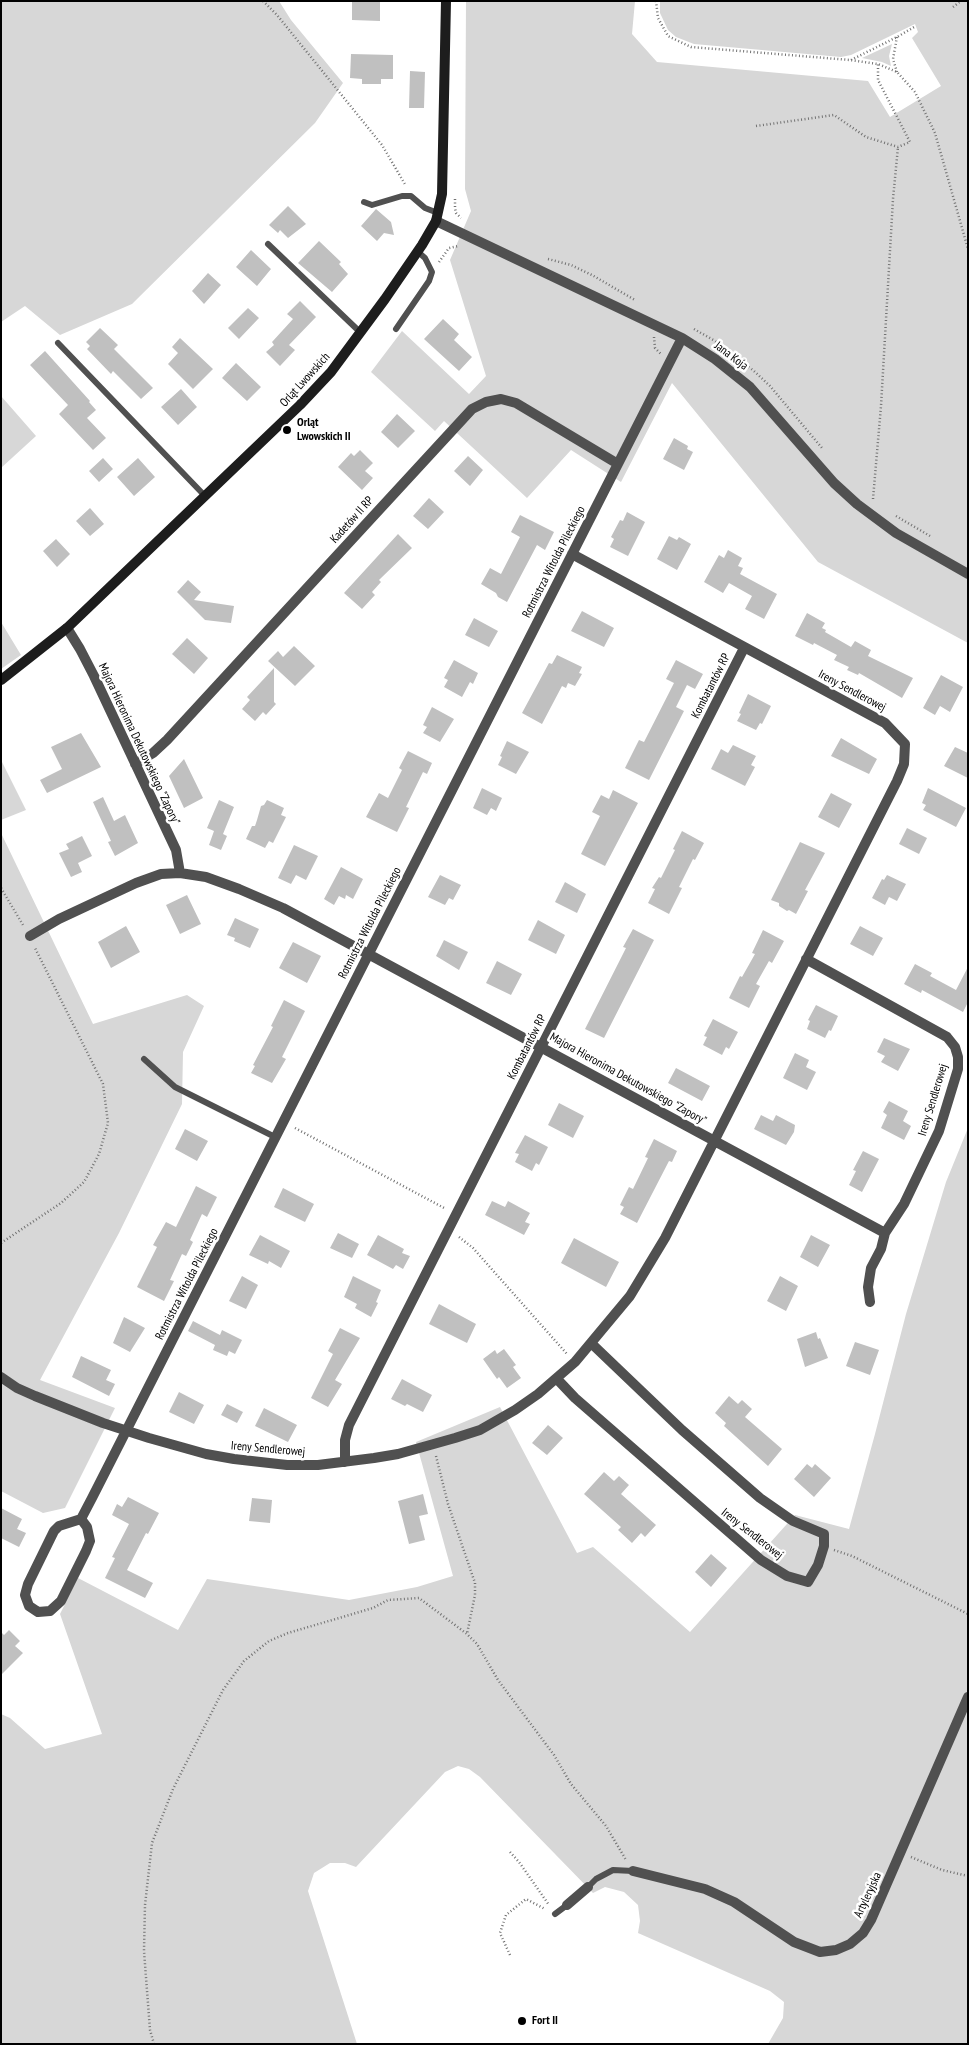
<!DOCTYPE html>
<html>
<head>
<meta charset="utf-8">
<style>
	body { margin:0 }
	#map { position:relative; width:969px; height:2045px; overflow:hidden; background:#fff; font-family:"PT Sans Narrow",sans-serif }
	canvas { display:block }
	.frame { position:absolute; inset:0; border:2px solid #000; pointer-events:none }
</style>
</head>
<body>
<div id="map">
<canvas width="969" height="2045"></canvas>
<div class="frame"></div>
</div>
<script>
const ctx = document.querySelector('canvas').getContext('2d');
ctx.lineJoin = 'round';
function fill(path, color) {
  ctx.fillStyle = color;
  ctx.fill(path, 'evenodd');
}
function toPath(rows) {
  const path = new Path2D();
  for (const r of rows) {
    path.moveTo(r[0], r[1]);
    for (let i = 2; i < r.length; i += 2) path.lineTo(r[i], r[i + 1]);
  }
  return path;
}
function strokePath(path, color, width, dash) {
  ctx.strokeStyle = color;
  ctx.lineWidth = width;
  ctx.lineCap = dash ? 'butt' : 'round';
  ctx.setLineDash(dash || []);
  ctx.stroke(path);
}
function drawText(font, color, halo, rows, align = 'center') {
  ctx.font = font + ' "PT Sans Narrow",sans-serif';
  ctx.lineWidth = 5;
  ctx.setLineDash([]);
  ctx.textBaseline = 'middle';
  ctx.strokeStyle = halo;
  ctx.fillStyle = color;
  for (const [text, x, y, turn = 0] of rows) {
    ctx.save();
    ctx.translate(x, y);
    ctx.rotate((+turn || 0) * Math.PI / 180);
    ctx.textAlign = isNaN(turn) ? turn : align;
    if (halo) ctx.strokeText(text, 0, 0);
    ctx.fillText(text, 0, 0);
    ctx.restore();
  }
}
fill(toPath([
	[1,1,279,1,291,20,343,83,315,123,132,304,60,335,25,306,1,322],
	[466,1,635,1,632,34,657,62,868,81,890,117,941,86,912,38,918,32,915,24,851,55,841,57,694,44,676,37,668,30,660,13,660,1,968,1,968,643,818,562,672,383,621,482,571,450,527,498,444,421,435,431,371,372,402,331,469,394,486,376,450,260,471,211,465,189],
	[892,44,889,56,891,66,882,62,862,58],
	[1,396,36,436,1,468],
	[1,622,21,655,1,669],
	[1,760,26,810,1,820],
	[1,833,93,1024,187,995,204,1006,183,1052,182,1104,119,1233,40,1380,115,1408,65,1508,43,1513,1,1491],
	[968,1128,968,2044,768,2044,783,2018,784,2002,770,1991,638,1933,640,1921,638,1905,624,1892,605,1887,593,1893,480,1777,469,1769,458,1766,445,1772,356,1867,345,1863,330,1863,314,1873,308,1891,357,2044,1,2044,1,1714,10,1718,45,1749,102,1734,60,1614,78,1578,178,1630,207,1579,349,1600,417,1587,453,1576,416,1442,500,1407,577,1553,593,1547,690,1632,795,1515,849,1529,875,1434,906,1314,946,1182]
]), '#d7d7d7');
fill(toPath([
	[352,1,380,1,380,21,352,20],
	[351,54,393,55,393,79,381,79,381,84,362,84,362,79,350,78],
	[410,71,425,72,424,108,409,108],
	[288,206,306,224,288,238,280,230,278,233,269,225],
	[376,209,391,222,394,235,384,233,377,241,361,226],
	[319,241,341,262,339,264,348,274,332,292,298,263],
	[251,250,271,269,257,286,236,267],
	[208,273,221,285,204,304,192,291],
	[300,301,316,317,289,345,295,350,280,366,266,352,274,345,272,342,293,319,287,314],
	[248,308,259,318,239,339,228,328],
	[443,319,459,334,454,340,472,357,459,371,424,339],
	[100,328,118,345,114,349,153,388,141,399,113,371,111,374,87,349,90,346,86,342],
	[180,338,213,369,193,389,168,364,178,353,172,347],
	[45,351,90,401,89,402,96,410,87,418,106,438,93,450,59,414,68,405,30,365],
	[236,363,261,387,247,401,222,378],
	[181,389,197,407,178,425,161,407],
	[397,414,415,431,398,448,381,432],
	[674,438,688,446,687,449,693,452,684,470,663,459],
	[360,450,373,463,365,471,373,478,362,490,338,467,351,453,354,456],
	[468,456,483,470,470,486,454,471],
	[103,458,113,469,99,482,89,471],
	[138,458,155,477,134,496,117,477],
	[429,498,444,512,428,529,413,516],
	[90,508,104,524,90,536,76,521],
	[627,512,645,522,628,556,610,547,614,539,611,537,620,520,623,521],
	[520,515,554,532,545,550,537,545,507,602,498,597,496,593,481,584,490,568,501,574,520,537,511,532],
	[398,534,412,548,379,580,381,582,372,592,375,595,362,609,344,593],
	[669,536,677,540,679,537,691,544,677,570,657,559],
	[56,539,70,554,57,567,43,551],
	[728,550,742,558,738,566,743,568,740,574,777,594,764,619,745,609,752,596,729,583,723,593,704,582,719,555,724,558],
	[188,580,201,592,194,600,234,606,231,623,205,620,177,592],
	[582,611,614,628,604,647,571,631],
	[807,613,825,623,822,628,826,630,825,632,851,647,855,641,871,650,868,656,913,678,902,698,859,673,858,675,847,670,849,667,834,660,837,655,814,643,813,645,795,636],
	[474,618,498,631,489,647,465,635],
	[187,638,208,658,194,674,172,654],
	[294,646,315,666,295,686,268,661,278,651,283,657],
	[557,655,582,667,579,673,582,674,575,686,568,683,566,688,562,686,542,724,522,713,549,663,552,664],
	[454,660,478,673,473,684,470,682,462,697,444,687,448,680,444,678],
	[676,660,703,674,695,689,687,685,676,707,684,711,649,780,625,768,639,740,644,742,674,683,666,679],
	[274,668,274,702,276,704,266,715,263,712,255,721,242,709,250,700,247,697],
	[941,675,963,687,950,712,940,706,935,715,923,708],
	[748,694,771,706,762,724,760,723,756,730,737,721,741,714,739,713],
	[432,707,454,719,440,742,423,733,427,727,423,725],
	[81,733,101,767,47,793,40,780,62,769,51,747],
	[841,738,877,759,869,774,831,756],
	[507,741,529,752,516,774,498,765,502,757,500,756],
	[733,745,756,756,751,765,755,767,745,786,711,769,721,749,728,753],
	[955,747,968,753,968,778,944,766],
	[408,751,432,763,427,774,423,772,406,807,409,808,397,832,366,817,379,793,388,798,402,770,399,768],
	[184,759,203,798,184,808,169,776],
	[482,788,502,798,496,811,491,808,487,815,473,808],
	[928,788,966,808,956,827,923,810,926,805,922,803],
	[613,790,638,803,605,866,581,854,600,816,592,812,601,795,609,799],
	[831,793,852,804,839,828,818,817],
	[103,797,114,821,125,815,138,843,115,856,108,842,111,841,93,802],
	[219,800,234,807,223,834,227,836,221,850,209,845,214,831,207,828],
	[267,800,284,808,281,815,286,817,273,843,269,841,265,848,246,839,252,826,255,826,257,820,261,806,264,805],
	[907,828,927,838,919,854,899,844],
	[682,831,704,843,695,860,693,859,679,887,682,888,669,914,648,903,655,889,652,888,659,877,661,878,675,850,673,849],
	[82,836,92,856,78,863,82,872,71,877,59,853,69,849,66,844],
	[800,842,825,853,805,890,808,891,796,914,789,910,787,911,779,906,779,903,771,900],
	[294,845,318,856,306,880,296,875,291,884,278,878],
	[341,867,363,879,353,899,346,895,345,899,339,896,334,905,324,899],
	[440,875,461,885,453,900,449,898,445,905,428,897],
	[887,875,906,884,897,901,889,897,885,905,872,898,882,879,884,880],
	[565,882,586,894,577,913,555,902],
	[187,895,201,924,180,934,166,905],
	[235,918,259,929,250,948,234,941,235,938,227,935],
	[538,920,565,935,556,954,528,940],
	[126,926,140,952,111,968,98,942],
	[860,926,883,938,873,956,850,944],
	[633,929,654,940,604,1038,585,1029,626,948,623,947],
	[763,930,784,941,772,963,769,961,756,984,760,986,749,1008,729,998,740,976,742,977,755,954,752,953],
	[444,940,468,952,459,970,436,956],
	[293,942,321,956,307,983,279,968],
	[497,961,522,974,511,995,486,983],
	[915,964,932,973,930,976,956,990,968,967,968,1002,963,1012,922,990,921,993,904,984],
	[284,1000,305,1011,282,1057,286,1059,272,1083,251,1073,255,1066,253,1065,273,1027,271,1026],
	[816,1005,838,1016,831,1031,829,1030,825,1038,807,1029,810,1021,808,1020],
	[713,1019,738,1032,729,1049,726,1047,722,1055,703,1045,707,1037,704,1036],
	[884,1038,910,1049,898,1071,881,1062,885,1056,877,1052],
	[795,1053,809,1060,806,1067,816,1072,807,1090,783,1078],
	[676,1068,710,1086,702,1101,668,1083],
	[889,1101,908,1111,903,1121,911,1126,904,1140,881,1128,887,1115,883,1112],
	[559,1103,584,1116,573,1138,548,1125],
	[761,1115,773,1121,776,1115,795,1125,794,1132,786,1145,754,1129],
	[185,1129,208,1141,197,1161,175,1149],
	[525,1135,548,1147,539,1165,536,1163,532,1171,515,1162,519,1154,515,1153],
	[654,1139,677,1151,672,1162,669,1161,637,1223,620,1214,624,1207,620,1205,629,1187,633,1189,648,1158,645,1157],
	[863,1151,879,1159,862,1192,849,1185,856,1171,853,1170],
	[196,1186,217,1197,207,1217,202,1214,190,1240,193,1242,186,1256,182,1254,170,1280,174,1281,164,1301,137,1287,157,1247,153,1245,166,1222,176,1227],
	[283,1188,314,1204,305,1222,274,1207],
	[492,1201,505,1207,508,1201,530,1213,525,1222,530,1224,524,1235,485,1215],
	[338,1233,359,1244,352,1258,330,1248],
	[260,1235,290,1251,281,1268,269,1261,268,1264,249,1255],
	[378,1235,404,1249,402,1253,410,1256,403,1269,396,1265,393,1269,367,1255],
	[811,1235,830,1245,818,1267,800,1257],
	[574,1238,619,1262,606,1287,561,1263],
	[242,1276,258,1285,246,1309,229,1301],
	[353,1276,381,1290,376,1302,378,1303,371,1317,355,1308,357,1304,344,1297],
	[780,1276,798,1286,786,1311,767,1301],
	[439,1304,476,1324,467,1343,429,1324],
	[124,1317,145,1328,130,1352,113,1343],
	[193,1321,220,1335,222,1330,242,1340,235,1354,229,1351,227,1356,213,1350,215,1345,188,1331],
	[340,1328,360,1338,335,1380,342,1384,328,1407,311,1398,333,1354,328,1351],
	[816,1332,818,1339,820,1338,828,1358,805,1367,797,1339],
	[855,1342,879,1350,870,1375,846,1366],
	[504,1349,516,1365,513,1367,521,1378,507,1388,499,1377,497,1379,483,1359,495,1350,497,1354],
	[81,1356,111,1370,106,1380,115,1384,109,1396,72,1377],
	[402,1379,432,1395,423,1412,407,1404,405,1406,391,1399],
	[179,1392,204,1405,194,1424,169,1412],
	[729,1396,738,1404,742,1400,752,1409,745,1417,782,1449,768,1466,724,1426,726,1423,715,1413],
	[227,1404,243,1412,237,1423,221,1415],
	[264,1408,297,1425,288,1442,255,1426],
	[548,1425,563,1438,547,1455,532,1443],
	[807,1464,812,1468,815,1464,831,1478,814,1497,794,1479],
	[604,1472,614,1481,619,1476,629,1485,621,1494,656,1525,645,1537,641,1533,632,1543,618,1530,621,1527,584,1494],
	[423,1494,428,1514,419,1516,425,1540,409,1544,398,1501],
	[128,1497,159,1513,148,1534,146,1533,127,1570,153,1583,145,1598,105,1578,115,1558,112,1557,129,1524,112,1515,117,1504,122,1507],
	[252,1498,272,1500,270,1523,249,1521],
	[1,1508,22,1519,17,1529,26,1533,19,1547,1,1538],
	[711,1554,727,1568,711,1587,695,1572],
	[9,1630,20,1641,15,1646,23,1653,1,1675,1,1632,4,1635]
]), '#c0c0c0');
strokePath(toPath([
	[263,1,277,15,382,145,406,186],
	[656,1,658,18,668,36,691,47,850,60,878,64,897,72,915,92,935,133,968,249],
	[953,7,961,1],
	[851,60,897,37,916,26],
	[897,72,893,59,897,37],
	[756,126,834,115,866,137,898,147,910,142,878,80,878,64],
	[455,199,455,208,456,213,461,218],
	[548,259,571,265,592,275,635,300],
	[439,262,449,248,458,246],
	[694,329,715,341,754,371,770,386,822,448],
	[654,337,655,348,661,354],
	[873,499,881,406,893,199,898,147],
	[896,516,930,536],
	[1,888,23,925],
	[295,1128,446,1209],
	[459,1237,473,1248,567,1354],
	[1,1243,61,1203,84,1182,99,1154,108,1123,103,1084,35,948],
	[436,1456,448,1504,475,1583,475,1595,467,1634],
	[834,1550,852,1556,968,1614],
	[510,1852,519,1862,549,1905],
	[911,1857,942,1870,968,1876],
	[510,1955,500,1933,506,1915,526,1899,545,1909],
	[154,2044,150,2030,144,1951,145,1905,152,1843,173,1789,223,1690,244,1661,269,1641,288,1633,373,1608,388,1600,419,1598,467,1634,477,1644,498,1680,554,1755,571,1784,606,1826,626,1860]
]), '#727272', 2.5, [1, 2.5]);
strokePath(toPath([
	[364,202,372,205,402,196,411,196,425,208,438,213],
	[268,244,361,333],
	[396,329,429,281,432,272,425,258,417,251],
	[58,343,205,496],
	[144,1059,175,1087,275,1137],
	[588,1887,596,1879,613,1870,633,1871],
	[555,1914,567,1905]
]), '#505050', 6);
strokePath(toPath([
	[436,221,682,338,715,359,750,387,834,483,857,504,896,533,968,574],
	[67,628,80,649,94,676,159,814,176,850,180,873,206,877,239,889,283,908,885,1233,904,1204,939,1131,958,1069,958,1057,955,1047,947,1037,806,959],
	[135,764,153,753,167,740,472,409,486,402,501,399,516,403,618,464],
	[30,936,59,919,136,883,161,874,180,873],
	[870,1302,868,1287,871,1268,881,1249,885,1233],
	[1,1377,17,1388,35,1396,103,1423,149,1438,206,1454,234,1459,287,1465,318,1465,374,1458,398,1454,455,1438,480,1430,515,1410,538,1394,575,1362,630,1296,665,1238,897,781,904,764,905,744,885,723,572,554],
	[557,1379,575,1398,761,1560,787,1576,808,1582,818,1565,824,1546,824,1534,793,1521,760,1498,682,1430,592,1344],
	[345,1462,345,1440,349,1425,744,648],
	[81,1519,87,1527,90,1541,86,1551,61,1601,50,1611,38,1612,29,1606,25,1595,28,1584,54,1531,59,1526,81,1519,92,1498,682,338],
	[633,1871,705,1889,734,1902,794,1942,820,1952,836,1950,850,1944,863,1933,871,1920,968,1697],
	[567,1905,588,1887]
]), '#505050', 10);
strokePath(toPath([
	[1,680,67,628,300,405,331,372,385,299,422,245,436,221,442,194,446,1]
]), '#1d1d1d', 10);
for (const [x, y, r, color] of [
	[287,430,5,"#000"],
	[522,2021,5,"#000"]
]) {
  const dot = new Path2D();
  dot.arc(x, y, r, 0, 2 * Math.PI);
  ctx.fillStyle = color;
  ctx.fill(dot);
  strokePath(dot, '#fff', 2);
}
drawText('12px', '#000', '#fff', [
	["Jana Koja",731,356,37],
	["Orląt Lwowskich",305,380,-48],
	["Kadetów II RP",352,520,-48],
	["Rotmistrza Witolda Pileckiego",554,562,-63],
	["Kombatantów RP",711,686,-63],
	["Ireny Sendlerowej",852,691,28],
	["Majora Hieronima Dekutowskiego \"Zapory\"",139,744,65],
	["Rotmistrza Witolda Pileckiego",370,923,-63],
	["Kombatantów RP",527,1047,-63],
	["Majora Hieronima Dekutowskiego \"Zapory\"",628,1079,29],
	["Ireny Sendlerowej",933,1100,-73],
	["Rotmistrza Witolda Pileckiego",187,1284,-63],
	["Ireny Sendlerowej",268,1449,5],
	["Ireny Sendlerowej",752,1534,38],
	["Artyleryjska",868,1895,-65]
]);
drawText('bold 12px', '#000', '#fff', [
	["Orląt",297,423],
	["Lwowskich II",297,437],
	["Fort II",532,2021]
], 'left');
</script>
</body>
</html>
